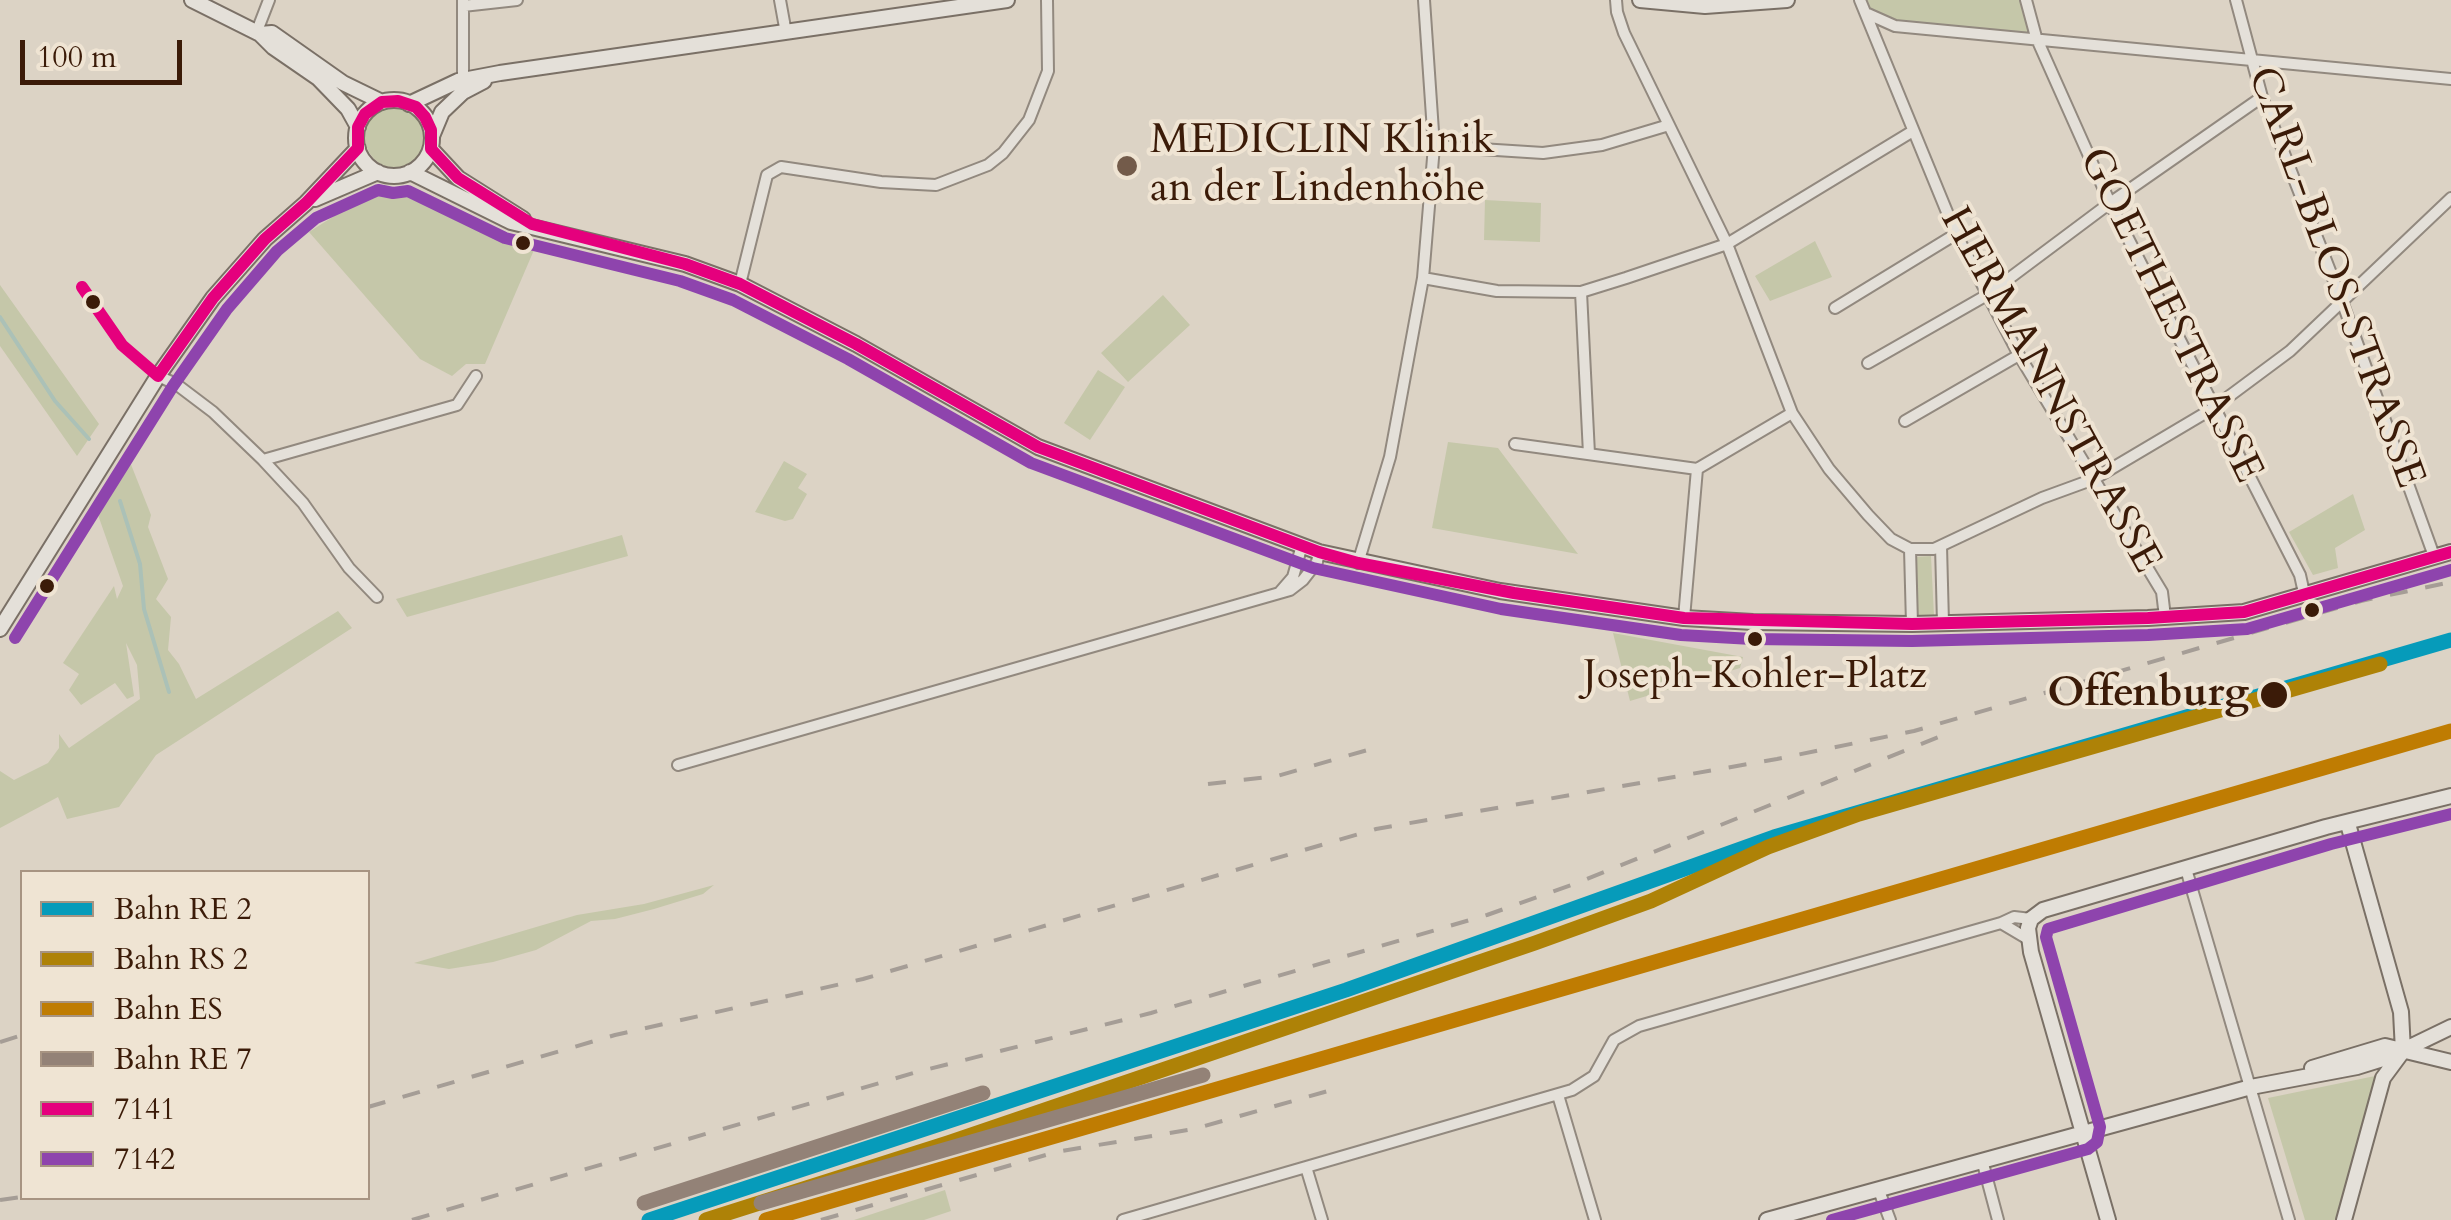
<!DOCTYPE html>
<html>
<head>
<meta charset="utf-8">
<style>
	body { margin:0 }
	#map { position:relative; width:2451px; height:1220px; overflow:hidden; background:#dcd3c5; font-family:Cardo,serif }
	canvas { display:block }
	.legend { position:absolute; left:20px; top:870px; width:350px; height:330px; box-sizing:border-box; background:#efe4d3; border:2px solid #a79482; margin:0; padding:12px 18px; list-style:none; font-size:30px; color:#3b1b08 }
	.legend li { display:flex; align-items:center; gap:20px; height:50px }
	.legend b { width:50px; border:2px solid #a79482 }
	.scale { position:absolute; left:20px; top:40px; width:162px; height:45px; box-sizing:border-box; border:5px solid #3b1b08; border-top:0; padding-left:12px; font-size:30px; line-height:35px; white-space:nowrap; color:#3b1b08; -webkit-text-stroke:8px #efe4d3; paint-order:stroke }
</style>
</head>
<body>
<div id="map">
<canvas width="2451" height="1220"></canvas>
<ul class="legend">
<li><b style="height:12px;background:#069bba"></b>Bahn RE 2</li>
<li><b style="height:12px;background:#ae8207"></b>Bahn RS 2</li>
<li><b style="height:12px;background:#bf7c02"></b>Bahn ES</li>
<li><b style="height:12px;background:#938277"></b>Bahn RE 7</li>
<li><b style="height:12px;background:#e5007d"></b>7141</li>
<li><b style="height:12px;background:#8e44ad"></b>7142</li>
</ul>
<div class="scale">100 m</div>
</div>
<script>
const ctx = document.querySelector('canvas').getContext('2d');
ctx.lineJoin = 'round';
function fill(path, color) {
  ctx.fillStyle = color;
  ctx.fill(path, 'evenodd');
}
function toPath(rows) {
  const path = new Path2D();
  for (const r of rows) {
    if (r.length === 3) {
      path.moveTo(r[0] + r[2], r[1]);
      path.arc(r[0], r[1], r[2], 0, 2 * Math.PI);
      continue;
    }
    path.moveTo(r[0], r[1]);
    for (let i = 2; i < r.length; i += 2) path.lineTo(r[i], r[i + 1]);
  }
  return path;
}
function strokePath(path, color, width, dash) {
  ctx.strokeStyle = color;
  ctx.lineWidth = width;
  ctx.lineCap = dash ? 'butt' : 'round';
  ctx.setLineDash(dash || []);
  ctx.stroke(path);
}
function drawText(font, color, halo, rows, align = 'center') {
  ctx.font = font + ' Cardo,serif';
  ctx.lineWidth = 8;
  ctx.setLineDash([]);
  ctx.textBaseline = 'middle';
  ctx.strokeStyle = halo;
  ctx.fillStyle = color;
  for (const [text, x, y, turn = 0] of rows) {
    ctx.save();
    ctx.translate(x, y);
    ctx.rotate((+turn || 0) * Math.PI / 180);
    ctx.textAlign = isNaN(turn) ? turn : align;
    if (halo) ctx.strokeText(text, 0, 0);
    ctx.fillText(text, 0, 0);
    ctx.restore();
  }
}
fill(toPath([
	[1860,0,2026,0,2036,37,1895,26,1868,14],
	[396,137,31],
	[390,194,420,196,534,250,485,364,466,364,452,376,420,359,309,232,366,196],
	[1485,200,1541,203,1540,242,1484,240],
	[1815,241,1832,277,1770,301,1755,276],
	[0,285,99,424,77,456,0,346],
	[1163,295,1190,325,1128,382,1101,353],
	[1098,370,1125,387,1090,440,1064,423],
	[1448,442,1498,448,1578,554,1432,528],
	[784,461,807,474,798,488,807,494,793,519,785,521,755,512],
	[130,462,151,515,148,527,168,579,156,599,171,617,168,650,179,664,196,699,338,611,352,628,156,755,119,807,67,819,58,797,0,828,0,771,14,780,48,763,59,748,59,734,69,748,140,699,137,665,126,643,134,696,127,699,115,683,81,705,69,690,79,674,63,663,114,586,117,599,123,586,97,512],
	[2353,494,2365,530,2335,548,2338,568,2313,575,2289,532],
	[622,535,628,556,407,617,396,599],
	[1931,556,1934,616,1917,616,1914,557],
	[1613,633,1743,657,1740,668,1630,701],
	[714,885,703,894,654,909,615,919,591,921,536,950,493,962,449,969,414,963,577,915,644,904],
	[2375,1076,2338,1220,2305,1220,2268,1098],
	[945,1190,951,1211,924,1220,854,1220]
]), '#c5c7a9');
strokePath(toPath([
	[0,317,55,401,89,439],
	[120,501,140,564,144,609,169,692]
]), '#abc1b7', 4);
const street = toPath([
	[780,0,786,33],
	[1616,0,1617,12,1624,33,1727,244,1792,413,1829,469,1868,515,1891,539,1910,549,1934,549,2042,498,2094,479,2212,409,2290,351,2451,198],
	[1860,0,1956,234,2019,355,2162,592,2165,617],
	[2026,0,2036,37,2110,203,2300,575,2304,593],
	[2236,0,2262,97,2343,304,2434,556],
	[463,6,517,0],
	[1868,14,1895,26,2451,79],
	[257,31,269,0],
	[463,80,463,0],
	[1434,146,1543,153,1602,145,1669,125],
	[1423,278,1497,291,1581,292,1626,278,1727,244,1913,131],
	[740,284,767,175,781,167,881,182,936,185,988,165,1003,153,1029,120,1048,71,1047,0],
	[1581,292,1589,454],
	[1835,308,1956,234],
	[1868,363,1987,295,2110,203,2262,97],
	[158,376,176,384,213,412,263,460,303,503,349,568,377,597],
	[1905,421,2019,355],
	[1515,444,1697,469],
	[263,460,457,405,476,376],
	[1941,546,1943,623],
	[1910,549,1912,624],
	[1358,563,1390,457,1423,278,1434,146,1424,0],
	[1280,592,1293,577,1302,545],
	[1684,618,1697,469,1792,413],
	[678,765,1290,590,1303,580,1317,562,1319,552],
	[2186,869,2289,1220],
	[2001,923,2028,939],
	[1558,1095,1595,1220],
	[1982,1160,1998,1220],
	[1306,1167,1322,1220],
	[1878,1188,1890,1220],
	[1123,1220,1572,1090,1594,1076,1614,1040,1639,1026,2001,923,2014,917,2031,919]
]);
const secondary = toPath([
	[192,0,260,34,273,47,318,78,348,109,358,127],
	[1640,0,1705,6,1787,0],
	[260,34,272,33,343,83,382,102],
	[394,138,38],
	[409,104,458,81,500,73,1007,0],
	[432,136,442,112,463,92,484,81],
	[431,149,458,178,523,219],
	[410,172,511,222,685,264,740,284,856,344,1038,447,1319,552,1500,591,1684,618,1753,622,1912,624,2148,618,2244,612,2451,552],
	[315,199,378,172],
	[0,629,158,376,213,298,265,239,306,203,358,148],
	[2312,1068,2385,1046,2451,1062],
	[1767,1220,2251,1087,2357,1067,2389,1057,2451,1027],
	[2108,1220,2031,952,2028,928,2031,919,2043,910,2326,827,2451,796],
	[2344,1220,2383,1078,2403,1051,2401,1012,2348,824]
]);
strokePath(street, '#92897f', 14);
strokePath(secondary, '#7a7066', 18);
strokePath(street, '#e4e0d9', 10);
strokePath(secondary, '#e4e0d9', 14);
strokePath(toPath([
	[1208,784,1277,776,1371,749],
	[0,1042,22,1035],
	[368,1107,615,1035,863,979,1376,829,1777,759,1914,731,2361,601,2451,582],
	[0,1200,22,1197],
	[412,1220,917,1072,1151,1013,1487,915,1577,883,1941,736],
	[821,1220,1056,1152,1194,1129,1335,1089]
]), '#a59d96', 4, [18, 18]);
strokePath(toPath([
	[82,287,122,345,158,376,213,298,265,239,306,203,358,148,358,127,365,114,382,102,398,101,416,107,425,117,431,130,431,149,458,178,532,224,685,264,740,284,856,344,1038,447,1319,552,1358,563,1514,593,1684,618,1912,624,2148,618,2244,612,2451,552]
]), '#e5007d', 12);
strokePath(toPath([
	[15,638,173,386,227,309,277,251,316,218,378,190,393,193,408,191,505,238,680,281,733,300,848,359,1031,463,1313,568,1501,609,1681,635,1752,639,1912,641,2148,635,2247,629,2451,570],
	[1832,1220,2088,1149,2097,1142,2100,1127,2046,937,2048,929,2331,844,2451,814]
]), '#8e44ad', 12);
strokePath(toPath([
	[649,1220,1346,990,1774,837,2451,640]
]), '#069bba', 15);
strokePath(toPath([
	[706,1220,948,1143,1535,943,1651,901,1768,847,1859,814,2380,664]
]), '#ae8207', 15);
strokePath(toPath([
	[766,1220,2451,731]
]), '#bf7c02', 15);
strokePath(toPath([
	[644,1203,983,1093],
	[761,1203,1203,1075]
]), '#938277', 15);
for (const [x, y, r, color] of [
	[1127,166,12,"#735b4a"],
	[523,243,9,"#3b1b08"],
	[93,302,9,"#3b1b08"],
	[47,586,9,"#3b1b08"],
	[2312,610,9,"#3b1b08"],
	[1755,639,9,"#3b1b08"],
	[2274,695,15,"#3b1b08"]
]) {
  const dot = new Path2D();
  dot.arc(x, y, r, 0, 2 * Math.PI);
  ctx.fillStyle = color;
  ctx.fill(dot);
  strokePath(dot, '#efe4d3', 4);
}
drawText('40px', '#3b1b08', '#efe4d3', [
	["Joseph-Kohler-Platz",1755,678]
]);
drawText('42px', '#3b1b08', '#efe4d3', [
	["MEDICLIN Klinik",1150,142],
	["an der Lindenhöhe",1150,190]
], 'left');
drawText('42px', '#3b1b08', '#efe4d3', [
	["CARL-BLOS-STRASSE",2334,278,70],
	["GOETHESTRASSE",2169,316,64],
	["HERMANNSTRASSE",2049,391,61]
]);
drawText('bold 42px', '#3b1b08', '#efe4d3', [
	["Offenburg",2249,695]
], 'right');
</script>
</body>
</html>
